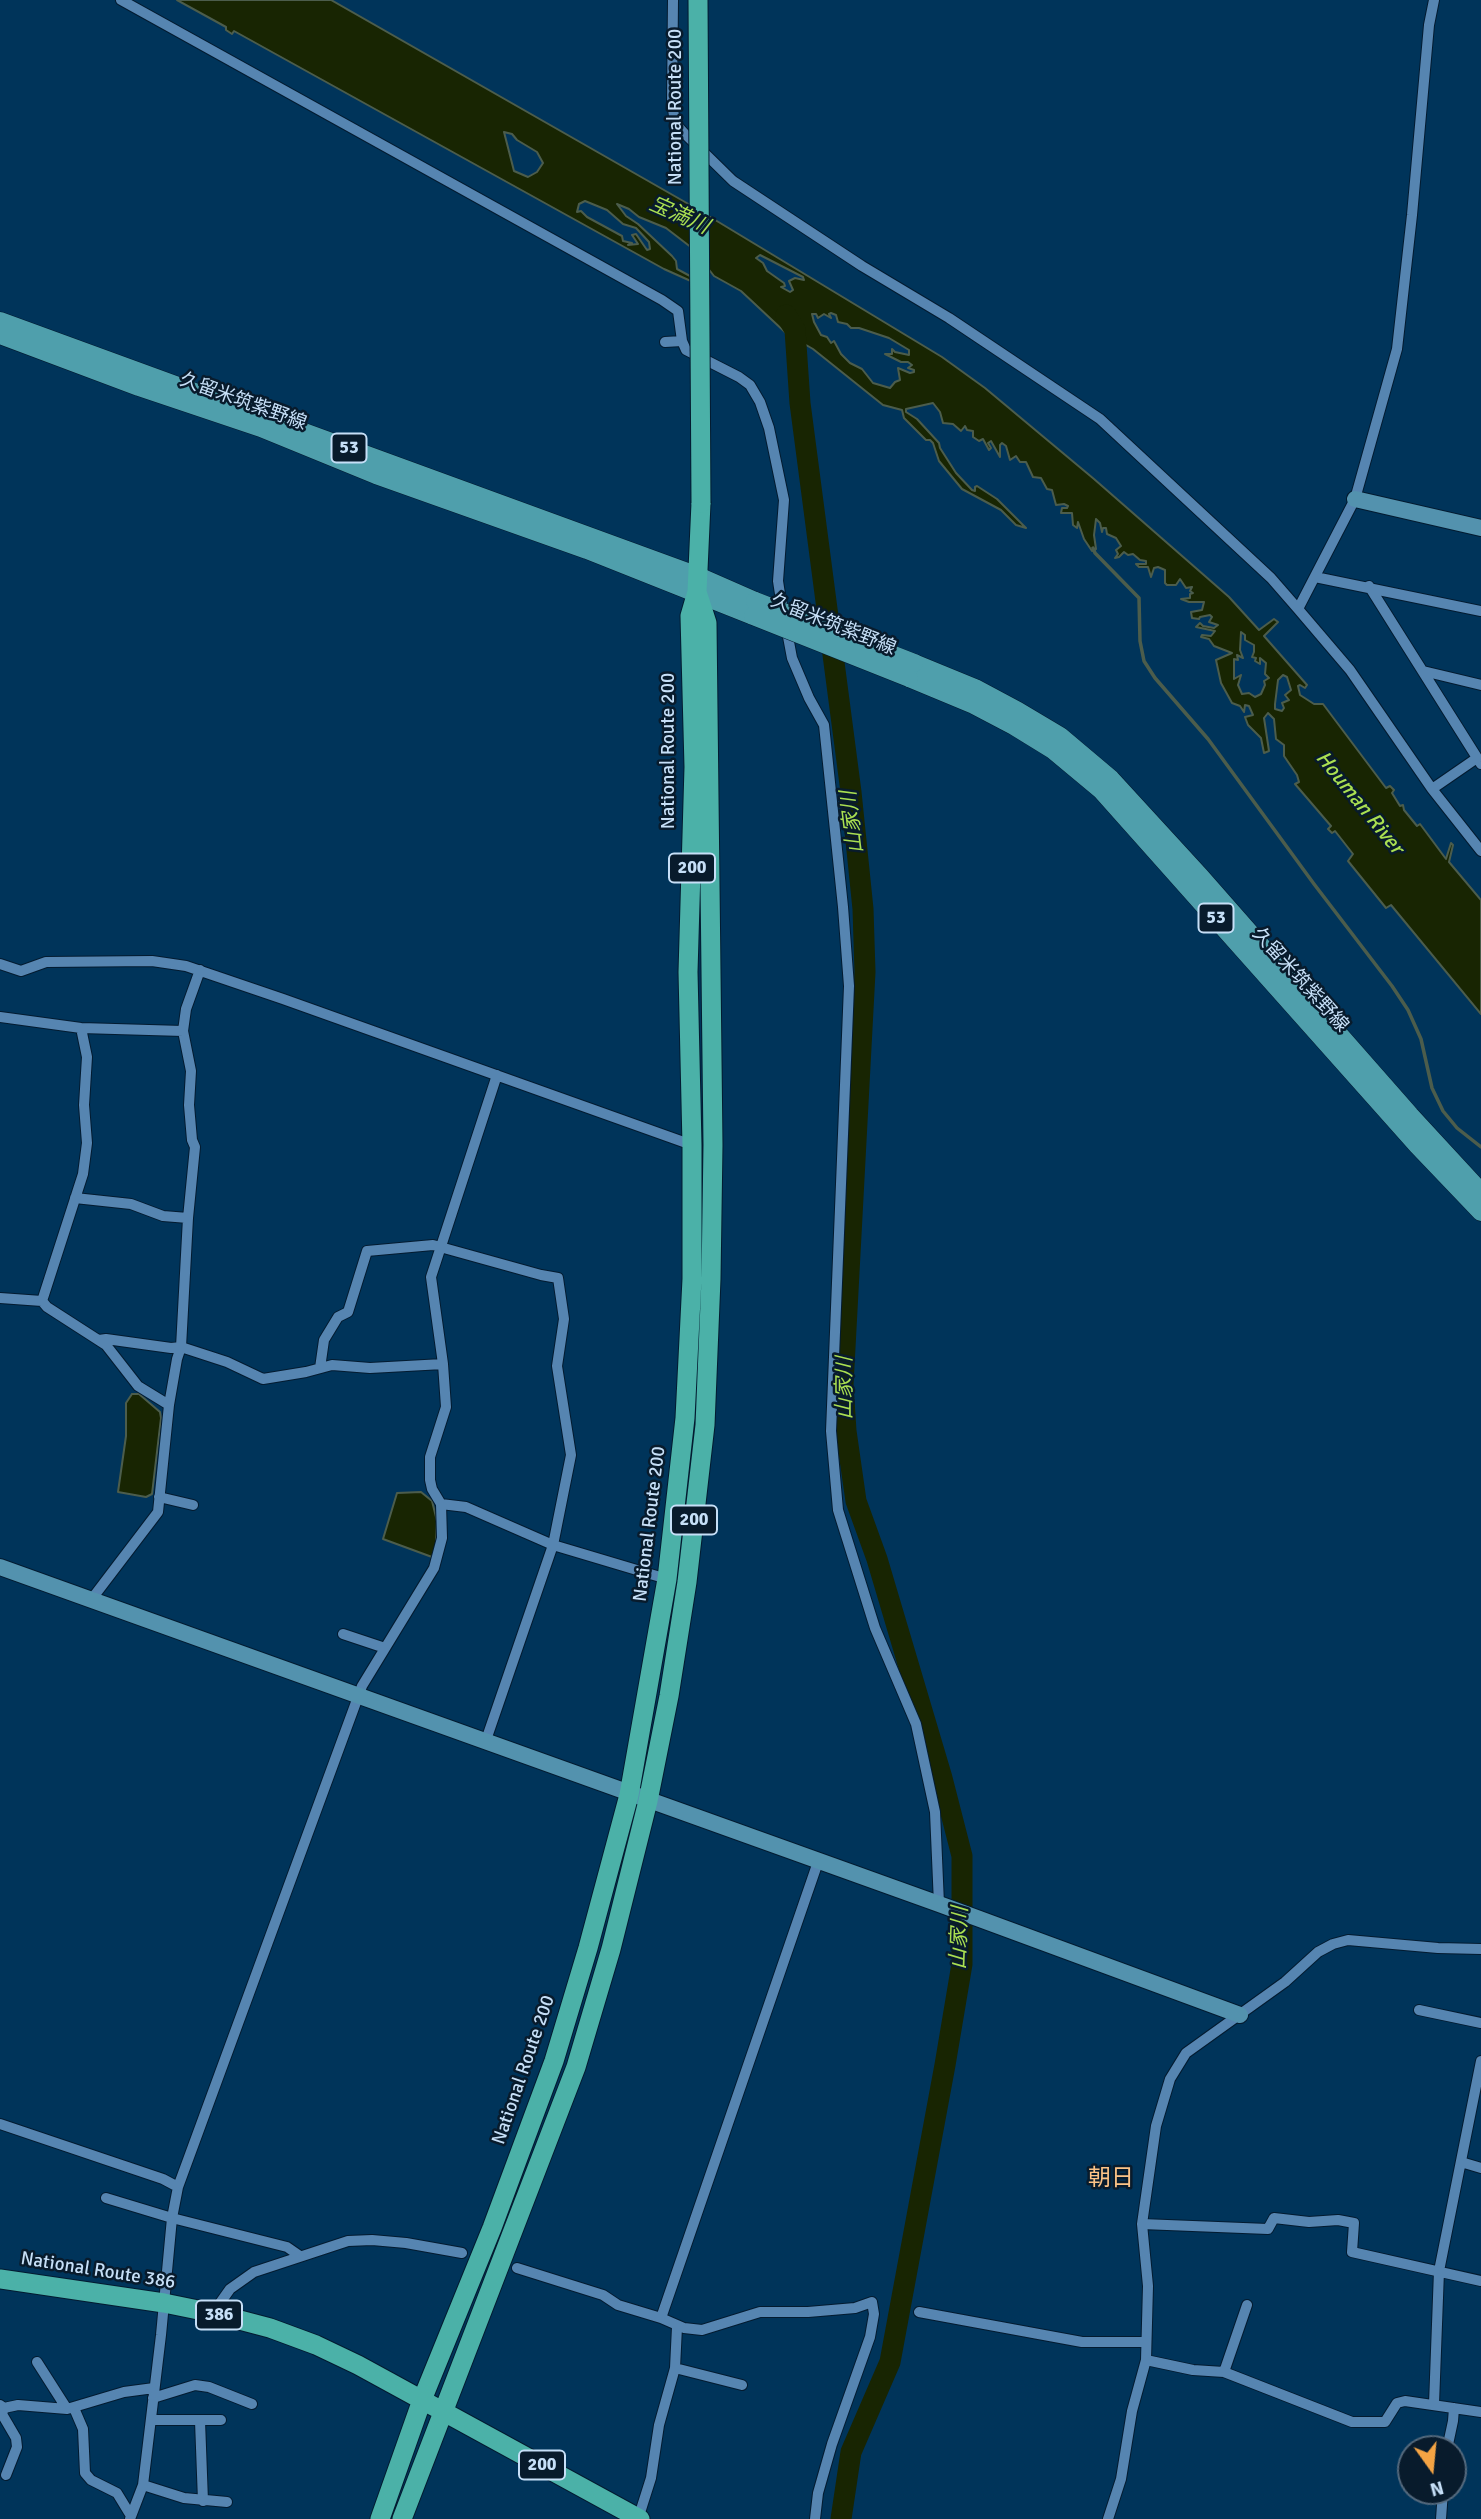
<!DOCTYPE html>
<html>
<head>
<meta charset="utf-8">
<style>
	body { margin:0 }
	#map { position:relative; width:1481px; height:2519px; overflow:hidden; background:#00345a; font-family:Signika,sans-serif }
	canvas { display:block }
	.north { position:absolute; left:1397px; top:2435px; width:70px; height:70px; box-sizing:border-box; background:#081b2c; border:2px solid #54697d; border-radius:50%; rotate:165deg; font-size:19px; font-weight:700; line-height:28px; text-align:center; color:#c6dff7 }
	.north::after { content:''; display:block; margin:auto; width:24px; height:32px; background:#f4a444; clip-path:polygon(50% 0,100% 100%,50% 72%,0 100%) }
</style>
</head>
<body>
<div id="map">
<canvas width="1481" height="2519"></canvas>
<div class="north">N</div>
</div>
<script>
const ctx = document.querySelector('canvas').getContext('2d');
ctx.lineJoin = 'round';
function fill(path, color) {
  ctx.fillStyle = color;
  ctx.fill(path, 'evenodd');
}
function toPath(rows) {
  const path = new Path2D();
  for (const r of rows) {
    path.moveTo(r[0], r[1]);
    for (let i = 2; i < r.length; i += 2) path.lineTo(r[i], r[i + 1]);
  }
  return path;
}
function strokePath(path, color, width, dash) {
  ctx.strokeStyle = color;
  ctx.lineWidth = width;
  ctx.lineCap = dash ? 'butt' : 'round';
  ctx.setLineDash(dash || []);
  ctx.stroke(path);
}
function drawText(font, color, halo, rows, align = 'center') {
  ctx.font = font + ' Signika,"Noto Sans JP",sans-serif';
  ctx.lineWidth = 5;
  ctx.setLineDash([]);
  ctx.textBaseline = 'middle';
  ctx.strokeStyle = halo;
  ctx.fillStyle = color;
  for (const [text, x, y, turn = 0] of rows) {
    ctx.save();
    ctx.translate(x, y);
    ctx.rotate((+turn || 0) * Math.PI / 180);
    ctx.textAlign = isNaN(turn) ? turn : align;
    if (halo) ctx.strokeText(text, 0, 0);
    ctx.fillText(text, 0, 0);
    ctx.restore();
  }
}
const water = toPath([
	[177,0,331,0,692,206,942,357,985,388,1094,479,1229,597,1259,630,1274,619,1278,622,1264,636,1307,685,1305,688,1300,685,1298,686,1300,695,1314,704,1323,704,1386,788,1390,786,1394,790,1392,793,1400,806,1403,805,1404,810,1417,826,1420,824,1446,859,1451,843,1453,845,1449,862,1481,900,1481,1014,1391,905,1386,908,1348,861,1353,854,1335,831,1332,833,1328,829,1331,826,1295,784,1299,782,1297,775,1284,756,1284,745,1276,739,1274,719,1268,713,1264,718,1269,751,1264,753,1261,738,1248,725,1245,717,1253,715,1249,706,1245,705,1244,712,1240,706,1232,703,1221,683,1216,660,1232,653,1214,646,1209,639,1201,637,1202,635,1211,636,1215,631,1196,627,1200,623,1203,626,1214,628,1218,625,1209,622,1212,617,1210,615,1200,617,1199,619,1192,618,1191,612,1202,610,1204,602,1189,602,1181,599,1190,598,1190,594,1193,593,1190,591,1192,587,1186,588,1180,579,1176,585,1167,585,1165,583,1165,570,1158,567,1154,568,1151,577,1148,567,1139,567,1136,564,1146,564,1146,561,1140,560,1133,554,1128,555,1124,552,1119,557,1115,558,1118,554,1116,550,1121,546,1116,538,1107,534,1106,528,1103,528,1102,532,1100,523,1096,519,1094,535,1096,549,1092,551,1084,539,1078,522,1077,528,1073,525,1072,513,1061,513,1062,508,1067,508,1068,506,1064,504,1056,505,1052,490,1047,489,1041,478,1033,477,1026,462,1020,462,1016,456,1010,460,1006,446,1002,443,1000,445,1000,457,991,441,988,443,991,448,989,450,983,439,979,441,973,437,973,431,967,430,965,426,961,431,953,424,943,423,940,412,933,403,906,409,906,412,917,419,939,443,940,448,956,473,972,490,975,491,975,487,977,486,997,499,1026,528,1016,525,1001,510,962,489,939,461,933,443,930,440,926,440,904,418,902,410,883,405,813,349,787,334,741,291,714,276,692,248,666,228,639,217,629,209,617,204,626,216,638,224,672,256,676,261,677,269,690,276,693,282,664,269,234,31,232,34,226,30,226,27,177,0],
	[504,132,512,134,517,140,537,152,543,163,537,172,528,177,514,171,504,132],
	[585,201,607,210,623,224,636,228,649,242,650,249,647,250,636,234,632,235,638,244,628,245,632,243,623,241,622,236,587,217,581,211,577,212,579,204,585,201],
	[760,255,803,277,804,280,795,278,789,281,793,290,790,292,781,287,785,286,784,283,767,271,763,263,756,258,760,255],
	[831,313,836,315,838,322,847,324,851,328,859,328,889,338,909,350,909,355,895,352,892,349,892,354,885,354,901,362,908,362,912,365,908,368,914,370,914,372,910,373,898,368,900,380,895,382,890,388,873,383,862,369,850,363,841,354,834,341,831,343,827,337,821,335,814,322,812,314,816,314,818,318,824,314,831,318,829,314,831,313],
	[1241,632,1245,635,1245,640,1254,645,1254,652,1252,657,1256,658,1255,661,1260,664,1260,658,1266,663,1265,674,1269,678,1264,681,1265,685,1261,694,1255,697,1249,693,1242,694,1238,685,1241,675,1234,679,1234,659,1238,660,1237,655,1243,658,1240,650,1241,632],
	[1283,675,1287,677,1291,690,1285,695,1289,700,1282,703,1284,708,1282,711,1275,709,1275,704,1278,680,1283,675],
	[132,1394,139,1394,160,1412,161,1418,152,1494,146,1497,118,1492,126,1436,126,1403,132,1394],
	[421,1492,432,1501,437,1521,436,1545,432,1557,383,1539,397,1493,421,1492]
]);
fill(water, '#182502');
strokePath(water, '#4c5d4c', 2);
strokePath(toPath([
	[1093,548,1095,553,1139,598,1140,641,1144,661,1155,678,1208,739,1314,884,1392,986,1408,1010,1421,1039,1432,1088,1443,1111,1457,1128,1481,1147]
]), '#4c5d4c', 3.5);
strokePath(toPath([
	[786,315,795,330,800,403,851,792,863,909,865,972,843,1385,846,1431,856,1501,877,1559,942,1778,962,1856,962,1964,945,2065,890,2362,851,2452,841,2519]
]), '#182502', 21);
const street = toPath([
	[121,0,662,300,678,311,682,341,686,350,739,377,750,385,760,402,769,428,784,500,778,581,780,594,792,658,809,698,824,725,843,907,849,986,831,1431,838,1510,875,1628,916,1724,935,1812,939,1904],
	[673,0,672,102,675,123,684,133,733,181,862,266,949,318,1100,419,1271,578,1298,609,1350,670,1432,789,1481,851],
	[665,342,682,341],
	[1315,577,1481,611],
	[1369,586,1481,764],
	[1298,609,1355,499,1397,349,1412,215,1429,25,1434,0],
	[1423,671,1481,685],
	[1432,789,1477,758],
	[0,964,21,971,46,962,152,961,186,966,283,999,692,1145],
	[0,1017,81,1028,183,1031],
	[75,1198,131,1204,163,1216,188,1218],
	[0,1298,42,1301,47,1307,106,1345,138,1386,169,1405],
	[42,1301,83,1174,87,1143,84,1105,87,1057,81,1028],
	[99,1340,106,1339,171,1348,181,1347,227,1362,263,1379,306,1372,332,1365,370,1368,443,1364],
	[320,1368,324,1340,338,1317,348,1312,367,1251,433,1245,541,1275,558,1278,564,1319,557,1366,571,1455,553,1545,485,1743],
	[159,1497,193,1505],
	[441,1504,466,1507,553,1545,667,1579],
	[91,1600,158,1512,169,1405,177,1359,181,1347,188,1218,195,1147,192,1140,189,1105,191,1071,183,1031,186,1009,200,970],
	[343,1634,385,1648],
	[1419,2010,1481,2023],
	[0,2124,163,2179,178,2187],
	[1461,2162,1481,2168],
	[106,2198,172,2218,287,2247,300,2256],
	[1142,2224,1268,2229,1274,2218,1309,2222,1338,2220,1354,2223,1352,2252,1481,2281],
	[517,2268,603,2295,618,2305,661,2318,684,2328,702,2330,760,2312,808,2312,855,2308,872,2302,874,2314,870,2337,832,2444,818,2493,815,2519],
	[919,2312,1082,2342,1146,2342],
	[213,2313,230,2289,254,2272,348,2241,372,2240,406,2243,462,2253],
	[661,2318,818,1862],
	[1146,2360,1193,2370,1224,2372,1352,2422,1385,2422,1397,2403,1405,2401,1481,2412],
	[37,2362,67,2409],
	[675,2368,742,2385],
	[1224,2372,1247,2305],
	[153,2398,195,2385,209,2387,252,2404],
	[1434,2404,1439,2271,1481,2061],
	[0,2405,4,2408,18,2405,67,2409,124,2392,154,2388],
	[4,2408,2,2414,16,2438,17,2447,6,2475],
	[74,2408,83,2429,85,2473,91,2480,117,2493,131,2516],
	[152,2420,221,2420],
	[200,2421,203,2501],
	[1447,2449,1453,2421,1454,2408],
	[143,2485,184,2498,227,2502],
	[130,2519,143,2485,161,2335,172,2218,178,2187,362,1686,434,1568,442,1538,441,1504,432,1489,430,1480,430,1457,446,1407,443,1364,431,1277,497,1075],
	[638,2519,651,2478,659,2425,675,2368,677,2327],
	[1108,2519,1121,2479,1132,2411,1146,2360,1148,2286,1142,2224,1156,2126,1170,2079,1186,2053,1285,1982,1318,1952,1333,1944,1348,1940,1438,1948,1481,1949],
	[1441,2519,1443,2491]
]);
const secondary = toPath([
	[1355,499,1481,528],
	[0,1567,939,1904,1240,2015]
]);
const primary = toPath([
	[0,321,698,576,755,601],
	[0,335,139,387,261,428,376,475,587,550,753,616],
	[914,663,975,688,1018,711,1060,736,1111,779,1200,876,1410,1115,1481,1192],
	[909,678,974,705,1014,726,1053,750,1101,790,1417,1145,1481,1212]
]);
const highway = toPath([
	[0,2279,164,2303,213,2313,270,2328,316,2345,358,2365,640,2519],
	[380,2519,422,2400,492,2228,554,2061,588,1948,629,1795,667,1579,685,1418,692,1279,692,1145,688,972,694,767,690,616,697,592,701,503],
	[402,2519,576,2067,611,1949,648,1801,669,1696,687,1582,705,1425,711,1279,713,1145,707,623,697,592]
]);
strokePath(street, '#031b30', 12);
strokePath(secondary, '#031b30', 18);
strokePath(primary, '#031b30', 19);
strokePath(highway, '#031b30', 21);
strokePath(street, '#5685b1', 10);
strokePath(secondary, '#5392ae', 16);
strokePath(primary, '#4f9fac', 18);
strokePath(highway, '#4bb1a8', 19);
const primaryBridge = toPath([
	[755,601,914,663],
	[753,616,909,678]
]);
const highwayBridge = toPath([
	[698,0,701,503]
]);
strokePath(primaryBridge, '#031b30', 19, []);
strokePath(highwayBridge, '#031b30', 21, []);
strokePath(primaryBridge, '#4f9fac', 18);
strokePath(highwayBridge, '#4bb1a8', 19);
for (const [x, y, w] of [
	[349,448,35],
	[692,868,46],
	[1216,918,35],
	[694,1520,46],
	[219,2315,46],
	[542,2465,46]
]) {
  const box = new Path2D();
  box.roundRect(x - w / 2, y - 14.5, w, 29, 5);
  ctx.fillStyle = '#081b2c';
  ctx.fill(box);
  strokePath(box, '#c6dff7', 2);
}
drawText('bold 18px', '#c6dff7', null, [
	["53",349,448],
	["200",692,868],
	["53",1216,918],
	["200",694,1520],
	["386",219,2315],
	["200",542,2465]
]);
drawText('19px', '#c6dff7', '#081b2c', [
	["National Route 200",676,107,-90],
	["久留米筑紫野線",243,402,20],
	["久留米筑紫野線",833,625,22],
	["National Route 200",669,751,-90],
	["久留米筑紫野線",1300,980,48],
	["National Route 200",650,1524,-83],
	["National Route 200",524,2070,-71],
	["National Route 386",98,2271,9]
]);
drawText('italic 21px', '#aadf51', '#081b2c', [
	["宝満川",679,216,24],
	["Houman River",1359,803,51],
	["山家川",853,822,-97],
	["山家川",845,1388,-90],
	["山家川",960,1938,-88]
]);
drawText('23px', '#fcc387', '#081b2c', [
	["朝日",1111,2179]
]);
</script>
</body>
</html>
